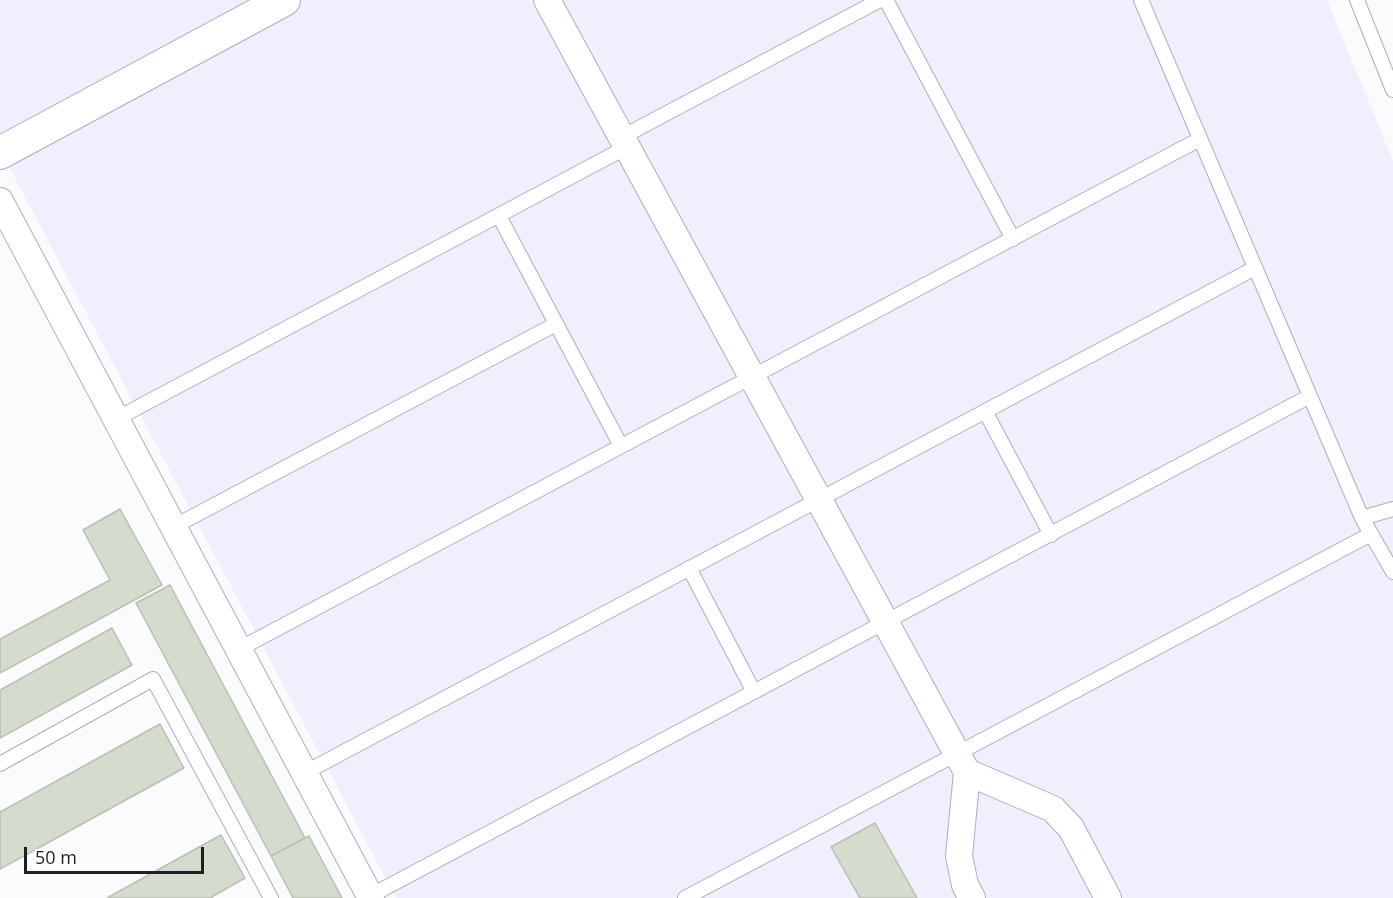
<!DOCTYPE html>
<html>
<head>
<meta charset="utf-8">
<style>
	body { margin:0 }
	#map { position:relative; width:1393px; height:898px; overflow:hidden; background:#fbfbfe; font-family:"Open Sans",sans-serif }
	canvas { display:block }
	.scale { position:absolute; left:24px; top:847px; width:180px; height:27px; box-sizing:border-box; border:3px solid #1e1e24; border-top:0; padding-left:8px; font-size:18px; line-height:21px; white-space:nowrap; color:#1e1e24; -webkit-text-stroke:4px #fff; paint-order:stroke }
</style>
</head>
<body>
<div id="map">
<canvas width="1393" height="898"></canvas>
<div class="scale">50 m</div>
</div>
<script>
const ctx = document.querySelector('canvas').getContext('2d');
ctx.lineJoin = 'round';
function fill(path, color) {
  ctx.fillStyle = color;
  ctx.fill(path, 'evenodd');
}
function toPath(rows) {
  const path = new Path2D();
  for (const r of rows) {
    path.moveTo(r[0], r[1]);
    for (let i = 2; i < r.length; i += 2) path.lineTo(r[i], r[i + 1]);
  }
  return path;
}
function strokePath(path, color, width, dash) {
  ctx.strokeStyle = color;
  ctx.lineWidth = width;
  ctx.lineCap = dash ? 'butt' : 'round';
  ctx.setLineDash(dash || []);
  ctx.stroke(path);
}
fill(toPath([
	[0,0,1327,0,1393,161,1393,898,396,898,0,150]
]), '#f1effe');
const building = toPath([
	[120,509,162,585,0,673,0,639,110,580,83,530,120,509],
	[170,585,305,838,271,856,136,603,170,585],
	[112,628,132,665,0,738,0,690,112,628],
	[160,724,184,768,0,869,0,812,160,724],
	[875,823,917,898,860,898,831,847,875,823],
	[221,835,245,878,210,898,107,898,221,835],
	[309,836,342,898,293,898,271,856,309,836]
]);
fill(building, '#d3dccd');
strokePath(building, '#b7c0b1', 1.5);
const service = toPath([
	[886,0,1013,239],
	[1141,0,1362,518,1393,572],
	[1357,0,1393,90],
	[622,137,880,0],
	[499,216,621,446],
	[985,411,1051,535],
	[116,419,627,147],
	[1362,518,1393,509],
	[173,527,556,324],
	[689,568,754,692],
	[239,649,1200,139],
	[0,764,153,679,271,898],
	[304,773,1255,268],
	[370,896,1310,396],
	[685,898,1371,534]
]);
const minor = toPath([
	[547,0,967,772,959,856,965,885,972,898],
	[0,201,371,898],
	[967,772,1053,809,1071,828,1108,898]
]);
const tertiary = toPath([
	[0,153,284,0]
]);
strokePath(service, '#aeacbc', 16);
strokePath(minor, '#aeacbc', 28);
strokePath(tertiary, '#aeacbc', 34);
strokePath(service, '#fff', 14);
strokePath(minor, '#fff', 26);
strokePath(tertiary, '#fff', 32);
</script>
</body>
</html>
